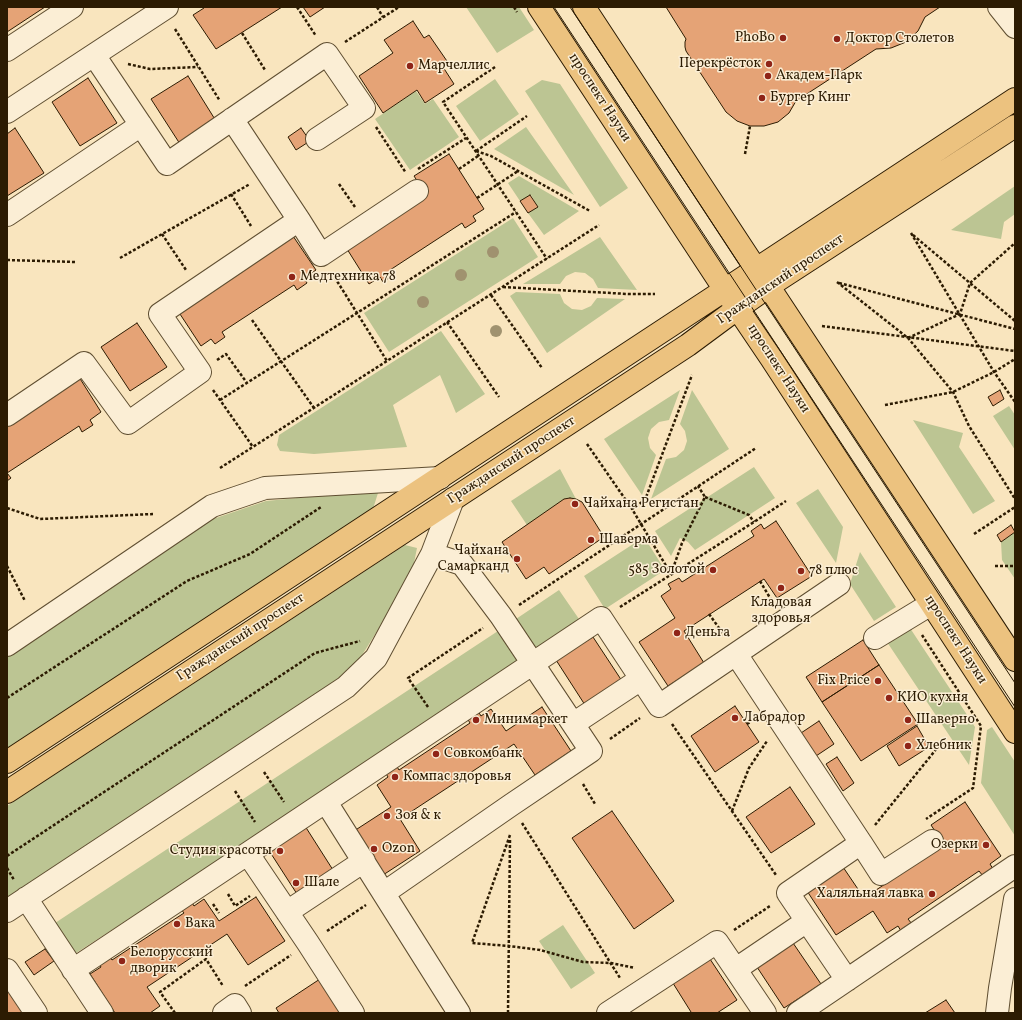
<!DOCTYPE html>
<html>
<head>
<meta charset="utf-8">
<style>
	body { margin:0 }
	#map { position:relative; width:1022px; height:1020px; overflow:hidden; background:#f9e5be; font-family:Vollkorn,serif }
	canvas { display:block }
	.frame { position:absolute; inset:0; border:8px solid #2c1b02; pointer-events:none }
</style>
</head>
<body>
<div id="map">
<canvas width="1022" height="1020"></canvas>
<div class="frame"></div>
</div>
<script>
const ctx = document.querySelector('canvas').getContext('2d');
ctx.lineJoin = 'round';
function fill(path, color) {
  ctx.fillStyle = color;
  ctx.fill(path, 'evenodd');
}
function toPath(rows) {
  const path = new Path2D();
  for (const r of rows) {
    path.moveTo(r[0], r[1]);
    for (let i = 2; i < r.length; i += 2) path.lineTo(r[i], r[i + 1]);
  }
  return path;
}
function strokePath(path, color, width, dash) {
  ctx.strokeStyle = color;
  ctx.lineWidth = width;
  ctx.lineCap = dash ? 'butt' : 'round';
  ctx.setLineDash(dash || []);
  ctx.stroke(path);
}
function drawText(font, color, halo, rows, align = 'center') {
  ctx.font = font + ' Vollkorn,serif';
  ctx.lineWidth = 3;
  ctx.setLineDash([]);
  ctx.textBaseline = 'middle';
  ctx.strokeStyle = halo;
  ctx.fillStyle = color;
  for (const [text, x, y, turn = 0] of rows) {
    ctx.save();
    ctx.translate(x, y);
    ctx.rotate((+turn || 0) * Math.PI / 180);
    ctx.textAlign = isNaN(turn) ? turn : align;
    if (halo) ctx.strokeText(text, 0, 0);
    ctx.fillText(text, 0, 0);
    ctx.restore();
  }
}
fill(toPath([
	[466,7,519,7,534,30,497,53],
	[495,79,519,114,480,141,456,106],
	[542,80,560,84,628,188,600,207,525,91],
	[416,91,425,104,433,99,459,137,410,170,375,119],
	[526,127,574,195,494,149],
	[519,176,579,211,544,235,528,213,538,207,531,195,520,201,508,183],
	[1015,186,1015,214,1004,222,1001,239,951,230],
	[513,218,538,257,389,352,364,313],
	[600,237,637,290,598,288,593,279,585,273,575,272,566,276,560,284,523,284],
	[516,292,560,294,564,303,572,309,582,310,591,306,597,298,625,299,547,353,510,296],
	[441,331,485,394,456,413,440,375,393,405,407,447,314,454,280,451,277,445,279,435],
	[680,390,669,420,659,422,651,429,648,438,650,448,656,455,642,495,604,439],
	[692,390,729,449,651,499,666,459,676,457,684,450,687,441,685,431,680,424],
	[1009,406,1015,415,1015,450,993,416],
	[913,420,963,433,959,447,995,501,973,514],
	[754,467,775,498,695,550,688,542,680,538,671,556,655,531],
	[560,469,576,499,570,498,564,499,527,525,511,501],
	[818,489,843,527,836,563,796,503],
	[359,492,378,493,372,512,7,750,7,654,213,519,266,501],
	[1015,532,1015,579,1002,560,1001,542],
	[644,537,665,570,605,609,584,576],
	[405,545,417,548,414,563,379,628,359,660,323,692,7,899,7,806],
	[860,552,896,607,874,621,850,584],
	[559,590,579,619,537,649,516,619],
	[910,628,975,727,969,765,887,642],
	[498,631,521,665,73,955,52,925],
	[992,727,1015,762,1015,836,981,783,987,730],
	[563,925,595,973,571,989,539,941]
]), '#bcc593');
const building = toPath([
	[7,7,45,7,7,32,7,7],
	[203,7,282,7,216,49,193,15,204,8,203,7],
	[303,7,325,7,310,17,303,7],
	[666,7,940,7,925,17,918,31,906,42,891,48,876,49,796,101,789,113,778,122,764,126,750,126,737,121,726,112,686,51,685,47,685,42,686,39,666,7],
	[413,21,424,38,429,35,449,64,443,67,454,84,425,103,417,90,383,113,359,76,393,53,384,40,413,21],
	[188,76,216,121,180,144,151,99,188,76],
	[88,78,117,123,80,146,52,102,88,78],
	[15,128,44,173,7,196,7,134,15,128],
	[301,128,310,141,296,150,288,137,301,128],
	[449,154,484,209,473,216,476,221,465,228,462,223,390,270,393,275,383,282,380,277,369,284,347,249,427,196,414,176,449,154],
	[530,195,538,207,528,213,520,201,530,195],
	[293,236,316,270,304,278,307,283,297,290,294,285,222,332,225,337,215,344,211,339,201,346,178,311,293,236],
	[137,323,167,367,130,391,101,347,137,323],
	[79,377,101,412,90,420,93,425,82,432,79,426,7,473,11,478,7,481,7,424,79,377],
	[1000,390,1004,399,993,406,988,397,1000,390],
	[570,498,576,499,582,502,604,537,549,574,544,567,526,579,502,542,564,499,570,498],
	[776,521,812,576,777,598,764,579,684,631,704,663,668,686,639,642,675,618,661,596,671,589,668,584,679,578,682,582,754,536,751,531,761,524,764,529,776,521],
	[1011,525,1015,532,1001,542,997,535,1011,525],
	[593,637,622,681,585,705,556,660,593,637],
	[863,640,879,665,822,702,806,677,863,640],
	[879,665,918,724,861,761,822,702,879,665],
	[735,706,759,742,715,772,691,736,735,706],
	[542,707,571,751,535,775,514,744,400,819,420,851,383,875,354,831,391,807,377,785,388,777,385,772,396,765,399,770,470,723,467,718,478,711,481,716,491,709,506,731,542,707],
	[819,721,834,744,816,756,801,733,819,721],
	[917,726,929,747,899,766,887,746,917,726],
	[837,757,854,783,843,791,826,764,837,757],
	[790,787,815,824,771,853,746,817,790,787],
	[965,802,1001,856,990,864,993,869,983,876,979,871,908,919,912,924,901,931,898,926,887,933,873,911,836,935,807,891,843,867,864,898,944,845,931,825,965,802],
	[612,811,674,901,634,929,572,838,612,811],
	[305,826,333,870,297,894,268,849,305,826],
	[256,897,285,941,248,965,227,934,147,987,160,1006,150,1013,115,1013,90,974,101,967,98,962,109,955,112,960,184,913,180,908,191,901,194,906,204,899,219,921,256,897],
	[791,940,821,984,784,1008,755,964,791,940],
	[45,949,54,961,34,975,25,962,45,949],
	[708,956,737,1000,717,1013,690,1013,691,1012,671,980,708,956],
	[320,979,343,1013,279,1013,276,1008,320,979],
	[7,990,25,1013,7,1013,7,990],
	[946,1000,955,1013,925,1013,946,1000]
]);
fill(building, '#e5a376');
strokePath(building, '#2c1b02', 1);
const minor = toPath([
	[999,7,1015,27],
	[7,50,72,7],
	[94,55,167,164,327,54,364,108,317,139],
	[7,112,167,7],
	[7,215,141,125],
	[299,220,321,255,417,191],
	[7,415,84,363,128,423,200,372,160,314,299,220,232,119],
	[875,638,931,604],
	[7,645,212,506,265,488,440,478],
	[736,654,861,843],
	[573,724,641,679],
	[326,802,459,1013],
	[248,854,308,943,353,1013],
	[384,893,511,805,591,751,501,616,462,564,432,554],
	[26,898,102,1013],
	[7,911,346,687,376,658,432,554,453,499],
	[287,912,364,861],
	[736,969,807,921],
	[7,970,36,1013],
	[73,970,601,618,659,706,839,584],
	[847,980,788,893,861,843,881,874,932,841],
	[224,1013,235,1005,240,1013],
	[608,1013,717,942,765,1013],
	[798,1013,1015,866],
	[997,1013,1000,988,1015,899]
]);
const major = toPath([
	[539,7,725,290,771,358,1015,732],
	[584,7,756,269,769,287,1015,660],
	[7,762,1015,99],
	[7,792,688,345,738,308,778,280,1015,126]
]);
strokePath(minor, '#5f4e31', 24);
strokePath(major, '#2c1b02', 24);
strokePath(toPath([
	[297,7,316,36],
	[377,7,383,17],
	[514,7,517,12],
	[175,29,220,101],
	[242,33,265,70],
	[345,42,399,7],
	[128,64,150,69,198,67],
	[495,67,443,102,547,259],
	[376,127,406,173],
	[476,151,491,156,590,211],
	[476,151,527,116],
	[745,154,750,126],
	[418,169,466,138],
	[459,169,478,156],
	[339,184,355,207],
	[231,194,251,226],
	[477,198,518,171],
	[911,233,994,372,1015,402],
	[162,234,186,270],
	[913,235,1015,321],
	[120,258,250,184],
	[7,260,76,262],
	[332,273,387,361],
	[837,282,908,338,953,392,969,426,1015,499],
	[839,283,1015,329],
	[503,287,628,294,655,294],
	[491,295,542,368],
	[252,320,314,408],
	[447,322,499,397],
	[822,326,1015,351],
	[908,338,960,314,970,283,1015,243],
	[217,360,226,354,247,383],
	[213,390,253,447],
	[220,400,516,212],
	[885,405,953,392,994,372,1015,359],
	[587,444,632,509],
	[220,468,599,225],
	[705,497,749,515,754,522],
	[7,508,40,519,153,514],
	[974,534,1015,507],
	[7,566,25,601],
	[995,566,1015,566],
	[671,574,632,509,645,500,692,375],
	[671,574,682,543,705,497,698,486],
	[760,581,773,603],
	[519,605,756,448],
	[620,607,754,522,786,501],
	[709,614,724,635],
	[922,635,981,726,973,788,926,819],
	[7,698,187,581,250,554,321,507],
	[428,707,408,678,483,628],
	[672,724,776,875],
	[747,724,753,720],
	[610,739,640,718],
	[264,772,284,802],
	[583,784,595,804],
	[235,791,255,822],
	[732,811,749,768,767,741],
	[522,823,620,978],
	[875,825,942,742],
	[510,835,472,943,509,946,540,950,583,962,611,963,635,968],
	[7,856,315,653,360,641],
	[7,868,14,880],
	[228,894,235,906,250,896],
	[213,904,219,913],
	[734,930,770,906],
	[327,931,366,905],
	[245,986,291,955],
	[175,1013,160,992,206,959,223,986],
	[508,1013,510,839]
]), '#2c1b02', 2.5, [3, 2]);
strokePath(minor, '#fbeed5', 22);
strokePath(major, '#ecc27f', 22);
strokePath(toPath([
	[554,7,1015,707],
	[570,7,1015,683]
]), '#2c1b02', 1);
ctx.fillStyle = '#a0926f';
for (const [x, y] of [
	[493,252],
	[461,275],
	[423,302],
	[496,331]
]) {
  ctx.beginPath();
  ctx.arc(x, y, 6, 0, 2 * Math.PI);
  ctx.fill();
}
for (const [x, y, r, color] of [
	[783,38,4,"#8f2418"],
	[837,39,4,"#8f2418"],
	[769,64,4,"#8f2418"],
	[410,66,4,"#8f2418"],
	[768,76,4,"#8f2418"],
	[762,98,4,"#8f2418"],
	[292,277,4,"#8f2418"],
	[575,504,4,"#8f2418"],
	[591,540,4,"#8f2418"],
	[517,559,4,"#8f2418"],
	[713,570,4,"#8f2418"],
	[801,571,4,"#8f2418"],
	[781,588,4,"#8f2418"],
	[677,633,4,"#8f2418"],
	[878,681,4,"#8f2418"],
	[889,698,4,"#8f2418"],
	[735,718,4,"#8f2418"],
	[476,720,4,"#8f2418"],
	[908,720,4,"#8f2418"],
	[908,746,4,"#8f2418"],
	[436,754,4,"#8f2418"],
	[395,777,4,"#8f2418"],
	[387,816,4,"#8f2418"],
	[986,845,4,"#8f2418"],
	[374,849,4,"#8f2418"],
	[280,851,4,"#8f2418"],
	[296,883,4,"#8f2418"],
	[932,894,4,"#8f2418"],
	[177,924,4,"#8f2418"],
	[122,961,4,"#8f2418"]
]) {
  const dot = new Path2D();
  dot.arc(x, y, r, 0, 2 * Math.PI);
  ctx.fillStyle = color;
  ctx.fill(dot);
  strokePath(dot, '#fbeed5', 1.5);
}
drawText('14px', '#2c1b02', '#fbeed5', [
	["PhoBo",775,38,"right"],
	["Доктор Столетов",845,39],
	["Перекрёсток",761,64,"right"],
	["Марчеллис",418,66],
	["Академ-Парк",776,76],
	["Бургер Кинг",770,98],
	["Медтехника 78",300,277],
	["Чайхана Регистан",583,504],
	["Шаверма",599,540],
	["Чайхана",509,551,"right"],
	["Самарканд",509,567,"right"],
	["585 Золотой",705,570,"right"],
	["78 плюс",809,571],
	["Кладовая",781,603,"center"],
	["здоровья",781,619,"center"],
	["Деньга",685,633],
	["Fix Price",870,681,"right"],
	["КИО кухня",897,698],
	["Лабрадор",743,718],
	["Минимаркет",484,720],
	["Шаверно",916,720],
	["Хлебник",916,746],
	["Совкомбанк",444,754],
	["Компас здоровья",403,777],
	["Зоя & к",395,816],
	["Озерки",978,845,"right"],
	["Ozon",382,849],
	["Студия красоты",272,851,"right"],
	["Шале",304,883],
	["Халяльная лавка",924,894,"right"],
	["Вака",185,924],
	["Белорусский",130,953],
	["дворик",130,969]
], 'left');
drawText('14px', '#2c1b02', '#fbeed5', [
	["проспект Науки",599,98,57],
	["Гражданский проспект",781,280,-34],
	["проспект Науки",778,369,57],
	["Гражданский проспект",512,461,-33],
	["Гражданский проспект",241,638,-33],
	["проспект Науки",955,640,57]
]);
</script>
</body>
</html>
